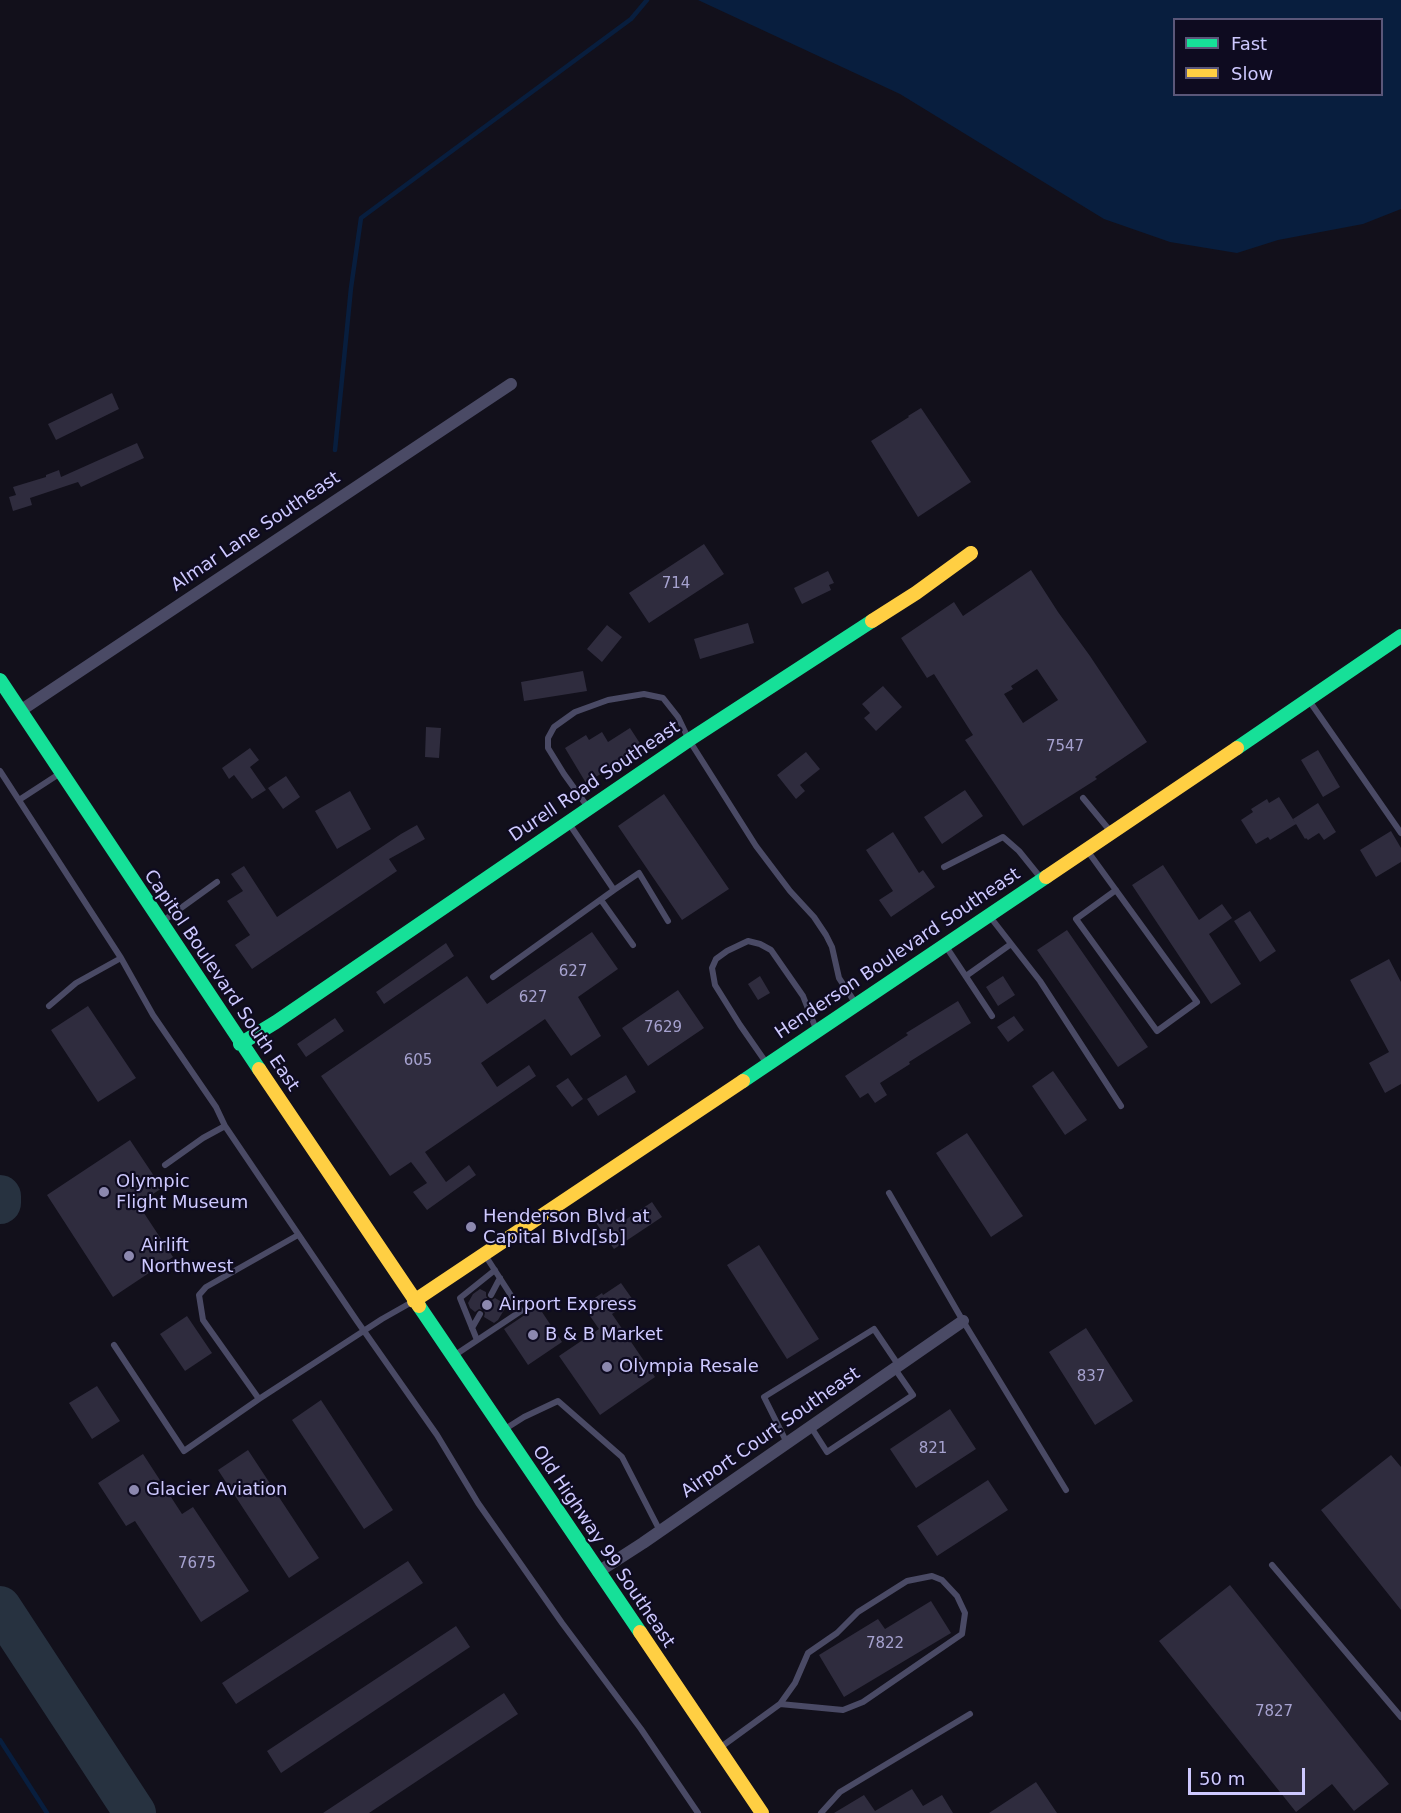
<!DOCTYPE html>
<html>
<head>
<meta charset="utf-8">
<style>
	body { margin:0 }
	#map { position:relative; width:1401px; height:1813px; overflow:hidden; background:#12101b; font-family:"DejaVu Sans",sans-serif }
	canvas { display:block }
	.legend { position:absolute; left:1173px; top:18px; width:210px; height:78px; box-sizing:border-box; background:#0e0b20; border:2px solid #5b5779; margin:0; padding:8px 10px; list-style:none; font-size:18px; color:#cec9ff }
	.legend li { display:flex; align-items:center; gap:12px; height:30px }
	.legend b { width:30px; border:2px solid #5b5779 }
	.scale { position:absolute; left:1188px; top:1768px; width:117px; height:27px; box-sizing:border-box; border:3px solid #cec9ff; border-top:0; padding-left:8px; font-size:18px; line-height:21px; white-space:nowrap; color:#cec9ff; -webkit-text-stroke:4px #0e0b20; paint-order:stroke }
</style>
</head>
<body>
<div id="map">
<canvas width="1401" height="1813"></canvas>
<ul class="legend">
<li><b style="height:8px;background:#16e098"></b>Fast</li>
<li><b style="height:8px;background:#ffcf43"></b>Slow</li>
</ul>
<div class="scale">50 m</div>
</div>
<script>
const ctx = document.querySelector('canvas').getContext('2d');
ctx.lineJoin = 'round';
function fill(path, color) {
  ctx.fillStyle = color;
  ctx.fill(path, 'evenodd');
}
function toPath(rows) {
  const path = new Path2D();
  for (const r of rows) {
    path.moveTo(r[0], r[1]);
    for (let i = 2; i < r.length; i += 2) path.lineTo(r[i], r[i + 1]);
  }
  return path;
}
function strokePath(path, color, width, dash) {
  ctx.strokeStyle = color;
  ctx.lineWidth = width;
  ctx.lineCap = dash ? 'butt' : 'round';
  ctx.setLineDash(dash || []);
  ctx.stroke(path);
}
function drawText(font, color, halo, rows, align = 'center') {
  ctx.font = font + ' "DejaVu Sans",sans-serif';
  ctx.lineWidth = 4.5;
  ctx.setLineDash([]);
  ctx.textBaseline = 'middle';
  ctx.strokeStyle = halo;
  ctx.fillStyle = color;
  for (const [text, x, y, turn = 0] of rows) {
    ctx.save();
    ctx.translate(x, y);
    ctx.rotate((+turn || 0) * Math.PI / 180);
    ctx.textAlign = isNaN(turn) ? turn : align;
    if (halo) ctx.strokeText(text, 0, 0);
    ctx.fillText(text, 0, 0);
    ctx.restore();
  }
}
fill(toPath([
	[698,0,1401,0,1401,209,1363,224,1278,240,1237,253,1170,242,1104,219,900,94],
	[1174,20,1382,20,1382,94,1174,94]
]), '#081e3e');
strokePath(toPath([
	[335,450,351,288,361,218,631,19,647,0],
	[0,1740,47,1813]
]), '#081e3e', 4.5);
strokePath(toPath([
	[0,1196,0,1203],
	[0,1607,135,1813]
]), '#273240', 42);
fill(toPath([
	[112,393,119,409,56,440,48,424],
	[921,408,971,482,918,517,871,441,909,417,908,416],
	[137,443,144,458,81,487,78,482,30,498,32,505,13,511,9,497,16,495,13,487,46,477,46,475,59,470,61,477],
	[704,544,724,574,649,623,629,593],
	[1031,570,1058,612,1090,656,1147,742,1095,777,1097,779,1023,826,965,740,973,735,934,674,927,678,901,638,954,602,963,616],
	[1037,669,1058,700,1023,723,1004,694,1013,689,1011,686],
	[828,571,834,583,829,585,831,590,802,604,794,588],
	[748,623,754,643,700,659,694,639],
	[607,625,622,637,602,662,587,649],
	[583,671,587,691,524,701,521,682],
	[883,686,902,707,876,731,864,718,870,713,862,704],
	[426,727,441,728,439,758,425,757],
	[630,728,643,748,586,783,565,748,586,735,589,740,602,732,608,742],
	[250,748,259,760,250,767,266,790,252,799,234,775,229,779,222,768],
	[1318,750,1340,787,1323,797,1301,760],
	[806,752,820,769,800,785,805,791,796,799,777,775],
	[286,776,300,797,283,809,268,788],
	[965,790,983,816,942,844,924,817],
	[350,791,371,829,337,849,315,811],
	[664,794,729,889,682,920,618,826],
	[1279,797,1296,824,1270,840,1268,837,1256,844,1241,820,1253,812,1251,809,1267,799,1269,803],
	[1318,803,1336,832,1324,840,1319,833,1308,840,1306,838,1305,839,1293,819],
	[417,825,425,839,389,859,397,871,252,969,235,945,250,935,227,901,243,891,231,874,244,866,277,917,401,834],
	[1391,831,1401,848,1401,862,1376,877,1360,850],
	[893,832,919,873,923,870,935,887,891,917,879,900,893,891,866,850],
	[1163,865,1199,920,1222,904,1232,918,1209,934,1241,984,1211,1004,1132,885],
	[1250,911,1276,951,1260,962,1234,921],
	[1067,930,1148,1047,1118,1067,1037,950],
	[592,932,618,969,578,997,601,1036,571,1056,545,1019,481,1063,497,1087,529,1065,536,1076,425,1152,446,1182,469,1165,476,1175,427,1210,413,1192,427,1183,411,1162,390,1176,321,1076,467,976,487,1004],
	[446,943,454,956,384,1004,376,992],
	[1389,959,1401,982,1401,1084,1385,1093,1369,1063,1389,1052,1350,980],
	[760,976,770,993,758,1000,748,984],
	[1003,976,1015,995,998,1006,986,987],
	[678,990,704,1028,648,1066,622,1028],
	[958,1001,971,1023,909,1062,910,1064,880,1083,887,1095,875,1103,868,1093,860,1098,845,1076,908,1035,906,1033],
	[88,1006,136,1078,98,1102,51,1030],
	[1014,1016,1024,1030,1008,1042,997,1027],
	[335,1018,344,1031,306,1057,297,1044],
	[1053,1071,1087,1120,1065,1135,1032,1086],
	[626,1075,636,1092,598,1116,587,1099],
	[568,1078,583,1099,572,1107,556,1086],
	[967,1133,1023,1216,991,1237,936,1153],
	[130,1140,162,1188,138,1204,173,1257,113,1297,47,1195],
	[652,1202,662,1217,614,1249,596,1223,617,1209,625,1220],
	[759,1245,819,1339,787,1359,727,1265],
	[621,1283,633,1300,612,1314,655,1377,600,1415,559,1356,599,1329,583,1306,602,1293,603,1295],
	[480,1289,486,1292,486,1296,488,1299,492,1300,495,1298,507,1305,498,1320,494,1323,484,1317,485,1313,483,1310,479,1309,475,1312,470,1308,468,1303,473,1294],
	[538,1306,562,1342,528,1365,504,1329],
	[187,1316,212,1353,185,1371,160,1334],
	[1086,1328,1133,1401,1095,1425,1049,1352],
	[97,1386,120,1421,92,1439,69,1403],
	[321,1400,393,1510,364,1529,292,1420],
	[950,1409,976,1449,916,1488,890,1449],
	[248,1450,319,1558,289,1578,218,1470],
	[143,1454,182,1514,193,1507,249,1591,201,1622,135,1521,126,1526,98,1483],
	[1391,1455,1401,1467,1401,1610,1321,1510],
	[988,1480,1008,1510,937,1556,917,1526],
	[408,1561,423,1583,236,1704,222,1683],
	[1230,1585,1389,1784,1354,1811,1332,1784,1296,1812,1159,1641],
	[931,1601,951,1633,844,1697,819,1655,878,1619,885,1629],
	[456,1626,470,1647,281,1773,267,1751],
	[504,1693,518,1714,369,1813,323,1813],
	[1036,1782,1057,1813,989,1813],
	[912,1789,923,1806,942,1795,953,1813,834,1813,864,1795,875,1811]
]), '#2f2c3e');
strokePath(toPath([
	[1310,702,1401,833],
	[0,771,121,958,153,1015,216,1107,225,1126],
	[1083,798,1111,832],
	[19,800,59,774],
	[587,806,564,774,548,748,548,738,554,727,575,712,608,700,644,694,663,698,678,717,689,740,756,846,790,891,814,917,826,935,832,947,839,978,856,1004],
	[570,825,614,890,639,873,668,921],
	[1089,853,1197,1002,1157,1031,1076,919,1116,890],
	[944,867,1003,837,1019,851,1040,877],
	[601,900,633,945],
	[991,918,1040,981,1121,1106],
	[163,921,217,882],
	[947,948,992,1016],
	[966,976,1011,944],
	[493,977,614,890],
	[49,1006,76,983,121,958],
	[765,1061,740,1025,715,985,712,968,716,959,727,951,748,941,760,944,771,950,803,996,816,1029],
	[165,1165,203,1138,225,1126,357,1321,437,1435,478,1503,562,1623,641,1729,698,1813],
	[889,1193,963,1321,1066,1490],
	[298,1235,206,1287,199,1295,203,1320,259,1399,382,1319,412,1302],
	[491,1295,500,1278],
	[472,1328,480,1314],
	[477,1340,460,1298,495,1270],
	[114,1345,184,1451,259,1399],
	[455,1355,521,1311,485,1255],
	[811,1427,827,1452,913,1395,895,1369],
	[505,1429,524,1417,558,1401,622,1457,660,1531],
	[787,1443,764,1397,874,1329,899,1366],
	[1272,1565,1401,1717],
	[721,1747,780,1704,843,1710,863,1702,962,1634,965,1613,957,1596,942,1580,932,1576,907,1581,858,1612,837,1633,808,1653,795,1683,780,1704],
	[821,1813,840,1792,970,1714]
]), '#4a4a65', 6);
strokePath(toPath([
	[20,711,511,384],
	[598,1572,643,1543,963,1321]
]), '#4a4a65', 12);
strokePath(toPath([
	[0,680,259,1069],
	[1237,748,1401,636],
	[240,1044,276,1022,689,740,872,621],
	[743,1081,1046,877],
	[419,1306,640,1632]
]), '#16e098', 14);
strokePath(toPath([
	[872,621,916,593,971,553],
	[1046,877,1237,748],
	[259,1069,419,1306],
	[414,1301,743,1081],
	[640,1632,762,1813]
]), '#ffcf43', 14);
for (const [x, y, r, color] of [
	[104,1192,6,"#8c88af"],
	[471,1227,6,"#8c88af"],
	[129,1256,6,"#8c88af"],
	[487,1305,6,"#8c88af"],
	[533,1335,6,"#8c88af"],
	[607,1367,6,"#8c88af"],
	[134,1490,6,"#8c88af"]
]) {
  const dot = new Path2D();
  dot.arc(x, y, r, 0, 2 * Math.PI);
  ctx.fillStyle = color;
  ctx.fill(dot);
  strokePath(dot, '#0e0b20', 2);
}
drawText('15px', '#a6a2cf', null, [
	["714",676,584],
	["7547",1065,747],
	["627",573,972],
	["627",533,998],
	["7629",663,1028],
	["605",418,1061],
	["837",1091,1377],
	["821",933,1449],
	["7675",197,1564],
	["7822",885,1644],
	["7827",1274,1712]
]);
drawText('18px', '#cec9ff', '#0e0b20', [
	["Almar Lane Southeast",256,532,-34],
	["Durell Road Southeast",595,782,-34],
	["Henderson Boulevard Southeast",898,954,-34],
	["Capitol Boulevard South East",221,981,56],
	["Airport Court Southeast",771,1433,-35],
	["Old Highway 99 Southeast",603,1547,56]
]);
drawText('18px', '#cec9ff', '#0e0b20', [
	["Olympic",116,1182],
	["Flight Museum",116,1203],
	["Henderson Blvd at",483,1217],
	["Capital Blvd[sb]",483,1238],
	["Airlift",141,1246],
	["Northwest",141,1267],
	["Airport Express",499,1305],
	["B & B Market",545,1335],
	["Olympia Resale",619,1367],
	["Glacier Aviation",146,1490]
], 'left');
</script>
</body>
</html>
